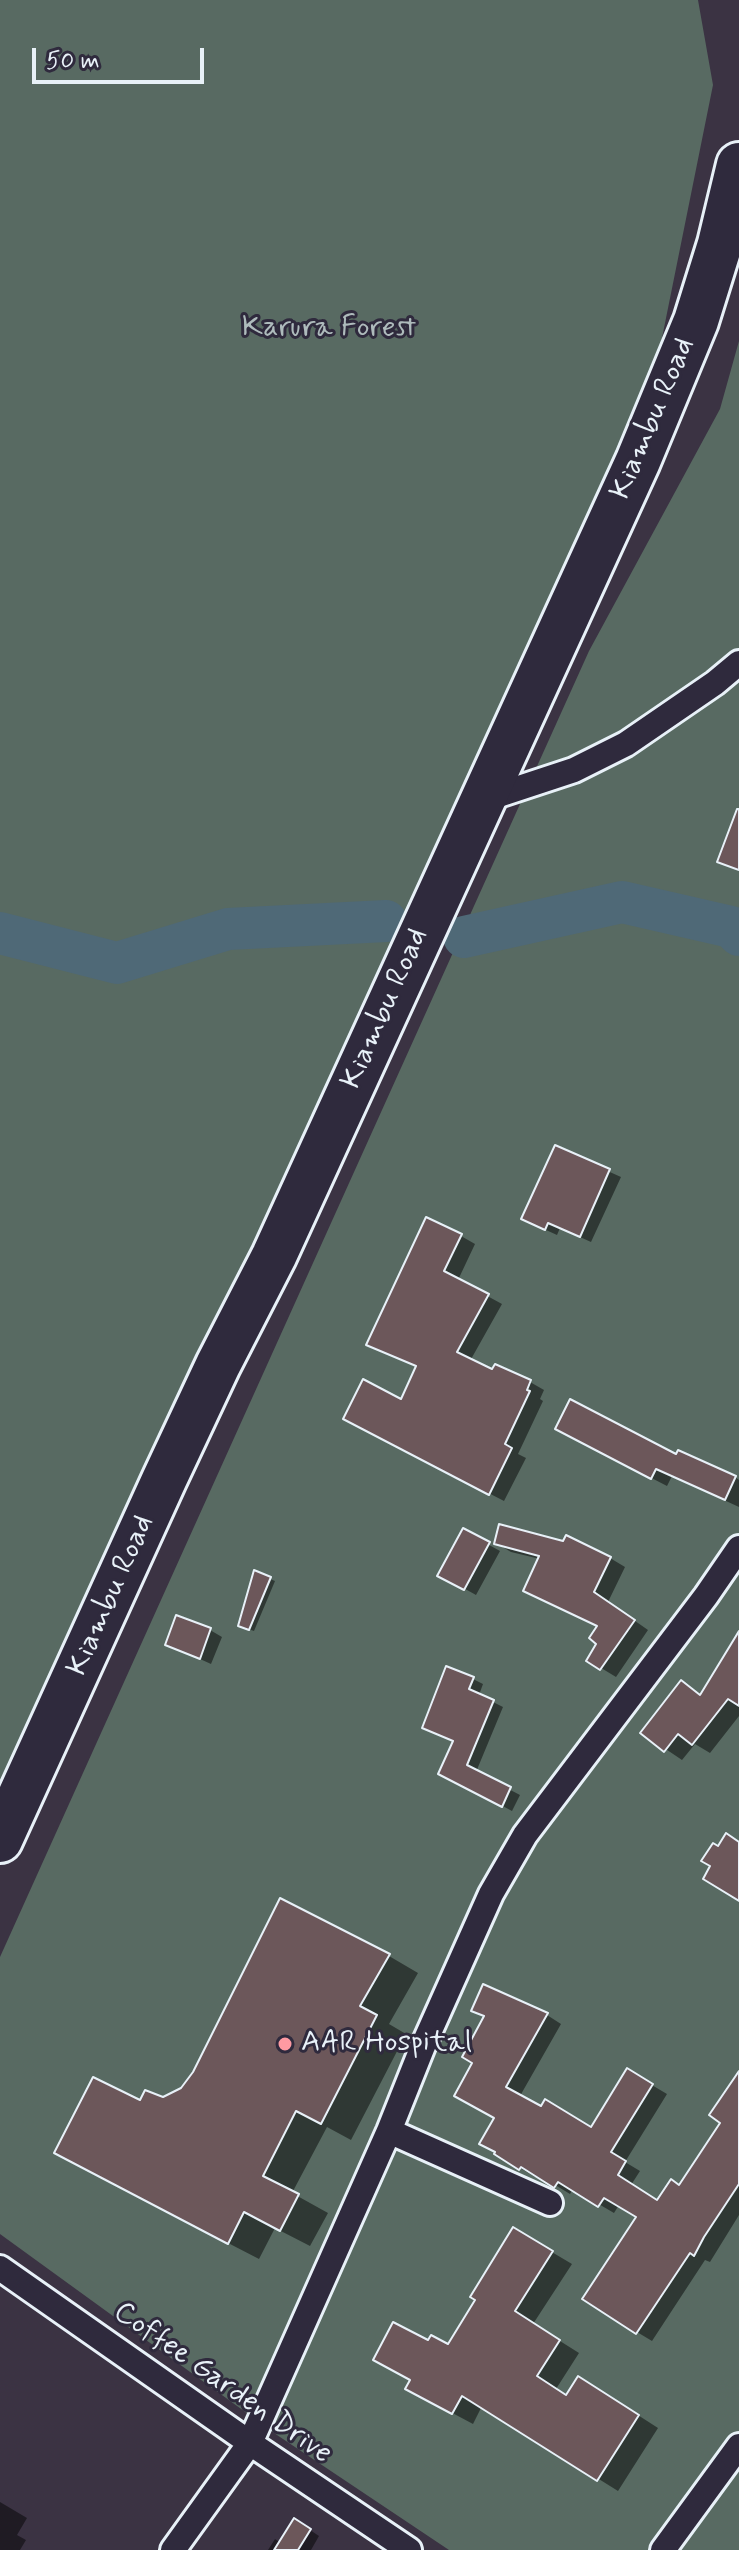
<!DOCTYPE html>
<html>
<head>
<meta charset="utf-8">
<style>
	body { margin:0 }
	#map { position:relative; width:739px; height:2550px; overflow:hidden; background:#3b3343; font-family:Mynerve,sans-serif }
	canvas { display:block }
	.scale { position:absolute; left:32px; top:48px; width:172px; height:36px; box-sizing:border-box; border:4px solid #e8f1f8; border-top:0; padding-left:10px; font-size:24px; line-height:28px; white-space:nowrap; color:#e8f1f8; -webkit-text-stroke:6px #2f2a3d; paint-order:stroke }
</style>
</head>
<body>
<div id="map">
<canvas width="739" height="2550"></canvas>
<div class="scale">50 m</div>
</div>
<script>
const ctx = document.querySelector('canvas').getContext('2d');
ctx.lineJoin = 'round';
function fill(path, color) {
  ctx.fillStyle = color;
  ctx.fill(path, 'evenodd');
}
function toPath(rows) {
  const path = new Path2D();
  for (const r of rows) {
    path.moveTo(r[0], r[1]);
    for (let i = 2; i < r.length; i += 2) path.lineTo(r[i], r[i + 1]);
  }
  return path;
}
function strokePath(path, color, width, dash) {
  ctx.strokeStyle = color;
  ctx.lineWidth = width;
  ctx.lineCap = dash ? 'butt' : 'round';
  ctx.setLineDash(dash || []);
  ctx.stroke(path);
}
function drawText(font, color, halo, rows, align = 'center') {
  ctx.font = font + ' Mynerve,sans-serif';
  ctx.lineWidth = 6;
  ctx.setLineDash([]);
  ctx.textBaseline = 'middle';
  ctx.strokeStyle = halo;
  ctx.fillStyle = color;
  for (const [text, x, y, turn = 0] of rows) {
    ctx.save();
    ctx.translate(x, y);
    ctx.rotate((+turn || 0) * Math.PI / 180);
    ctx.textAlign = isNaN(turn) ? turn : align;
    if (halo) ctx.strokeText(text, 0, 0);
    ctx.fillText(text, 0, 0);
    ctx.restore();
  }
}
fill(toPath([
	[0,0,698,0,713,85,640,447,0,1825],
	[739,341,739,2550,449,2550,277,2435,0,2234,0,1957,589,651,720,409]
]), '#586a62');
fill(toPath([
	[556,1148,621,1177,591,1242,560,1228,557,1235,535,1225],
	[461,1236,475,1244,458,1280,502,1304,470,1361,493,1372,530,1382,544,1390,540,1399,543,1401,518,1454,526,1458,504,1501,359,1426,402,1401,418,1367,369,1344],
	[572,1437,677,1457,735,1477,739,1480,739,1507,672,1476,667,1486],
	[464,1531,500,1551,476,1595,440,1575],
	[496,1543,610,1558,625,1567,608,1602,648,1630,616,1677,588,1660,599,1643,600,1626,540,1559,511,1552],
	[270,1579,275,1581,254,1631,245,1628],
	[210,1630,222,1637,211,1664,167,1644],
	[739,1648,739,1716,710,1753,695,1744,682,1760,642,1733,681,1683,702,1696],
	[473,1679,483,1684,479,1695,503,1707,476,1772,520,1795,512,1811,441,1773,455,1742,424,1727],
	[389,1956,418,1973,389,2024,406,2034,351,2140,327,2127,292,2193,328,2213,310,2246,275,2228,259,2259,87,2170,141,2103,164,2099],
	[547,2015,561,2024,520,2096,592,2129,628,2071,667,2094,625,2162,640,2171,631,2185,658,2202,680,2187,723,2122,739,2074,739,2215,710,2262,705,2260,652,2341,637,2332,639,2217,619,2205,614,2213,573,2189,570,2194,537,2174,535,2177,520,2168,482,2143,496,2118,457,2095],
	[513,2229,572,2264,533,2324,579,2353,556,2389,568,2397,599,2390,658,2428,618,2491,482,2406,473,2424,428,2400,429,2343,449,2346,477,2299],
	[0,2502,27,2518,17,2535,26,2540,20,2550,0,2550],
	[295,2520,319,2536,311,2550,268,2550,275,2539,281,2543]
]), '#0007');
strokePath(toPath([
	[0,933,117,963,228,929,386,921],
	[464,937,622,902,731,927,739,935]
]), '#4f6977', 42);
const building = toPath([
	[737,809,739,809,739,870,717,862,737,809],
	[555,1145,610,1169,580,1237,548,1223,545,1230,521,1219,555,1145],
	[426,1217,462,1234,444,1271,489,1294,457,1352,492,1369,495,1364,531,1380,527,1390,530,1391,505,1444,512,1448,489,1495,343,1419,363,1379,401,1399,416,1366,366,1345,426,1217],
	[570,1399,676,1454,678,1450,736,1476,725,1500,656,1469,651,1479,555,1429,570,1399],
	[499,1524,563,1541,566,1535,611,1557,594,1592,635,1620,600,1670,586,1661,596,1644,589,1638,597,1626,523,1591,539,1556,494,1544,499,1524],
	[463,1528,490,1542,464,1590,437,1576,463,1528],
	[254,1570,271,1577,249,1630,238,1626,254,1570],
	[176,1615,211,1628,200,1659,165,1645,176,1615],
	[739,1631,739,1706,728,1699,692,1745,678,1734,664,1752,640,1733,681,1680,700,1695,739,1631],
	[446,1666,474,1677,469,1689,494,1700,467,1765,511,1787,502,1807,438,1774,453,1741,422,1728,446,1666],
	[726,1833,739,1842,739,1901,703,1879,710,1866,701,1861,713,1843,718,1846,726,1833],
	[280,1898,390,1954,360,2006,377,2015,321,2124,296,2111,263,2176,299,2194,280,2231,244,2212,228,2244,54,2153,93,2077,140,2100,145,2090,163,2097,181,2088,193,2072,280,1898],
	[483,1984,548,2013,506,2087,541,2106,545,2099,591,2127,627,2068,653,2084,611,2152,626,2161,618,2175,657,2200,671,2179,679,2185,720,2123,709,2115,739,2071,739,2184,704,2237,694,2256,690,2253,636,2334,582,2299,636,2217,604,2198,598,2207,558,2182,554,2188,521,2167,519,2170,494,2154,495,2152,479,2144,494,2118,454,2096,472,2063,462,2057,484,2016,471,2011,483,1984],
	[513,2227,553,2251,515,2311,560,2340,537,2376,566,2395,578,2376,639,2415,597,2481,462,2396,452,2414,405,2389,410,2380,373,2360,393,2322,428,2340,431,2335,448,2344,475,2300,470,2297,513,2227],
	[294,2518,311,2529,298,2550,274,2550,294,2518]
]);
fill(building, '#6c575a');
strokePath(building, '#e8f1f8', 2);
const street = toPath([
	[483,800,574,770,626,744,715,683,739,663],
	[389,2131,550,2203],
	[0,2268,250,2443,409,2550],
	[173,2550,250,2443,389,2131,423,2046,491,1894,525,1835,706,1596,739,1548],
	[663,2550,739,2446]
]);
const highway = toPath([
	[0,1840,164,1480,218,1365,274,1256,638,461,696,321,720,244,739,165]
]);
strokePath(street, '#e8f1f8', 30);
strokePath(highway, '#e8f1f8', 50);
strokePath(street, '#2f2a3d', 24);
strokePath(highway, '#2f2a3d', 44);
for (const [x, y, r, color] of [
	[285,2044,8,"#ff9aa2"]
]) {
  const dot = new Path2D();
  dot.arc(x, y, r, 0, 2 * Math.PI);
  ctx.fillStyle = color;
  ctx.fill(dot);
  strokePath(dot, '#2f2a3d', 3);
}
drawText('30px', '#aebbbc', '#2f2a3d', [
	["Karura Forest",329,329]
]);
drawText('30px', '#e8f1f8', '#2f2a3d', [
	["Kiambu Road",654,419,-67],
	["Kiambu Road",386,1009,-66],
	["Kiambu Road",112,1596,-66],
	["Coffee Garden Drive",222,2384,35]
]);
drawText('30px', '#e8f1f8', '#2f2a3d', [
	["AAR Hospital",301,2044]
], 'left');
</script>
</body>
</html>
